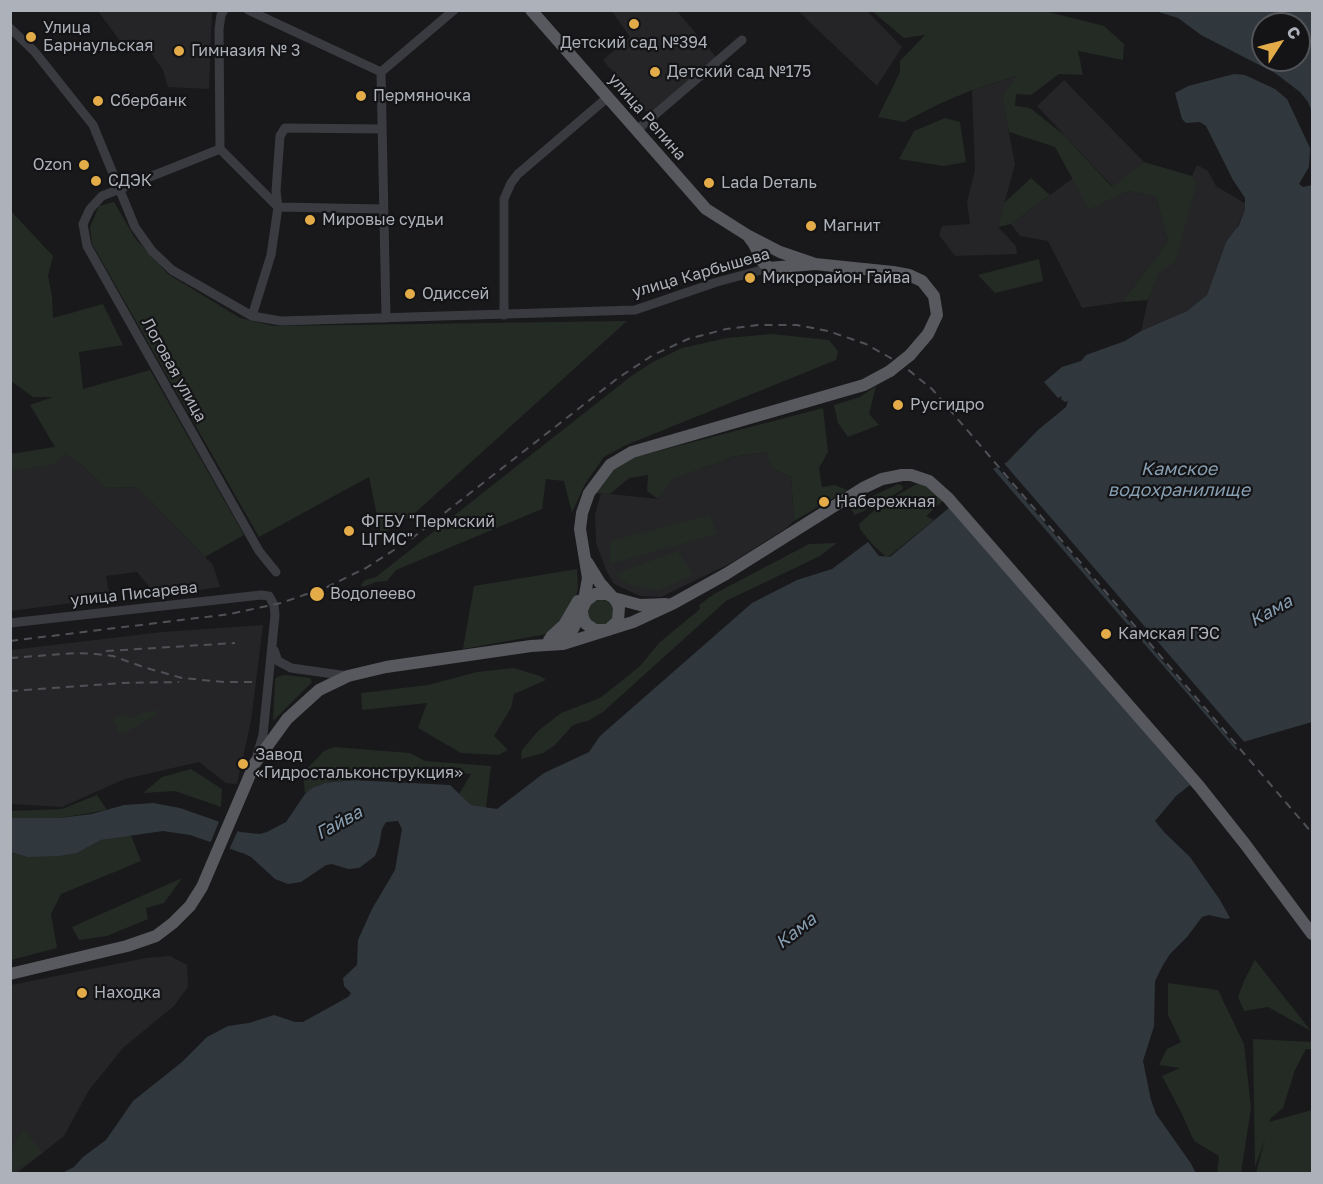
<!DOCTYPE html>
<html>
<head>
<meta charset="utf-8">
<style>
	body { margin:0 }
	#map { position:relative; width:1323px; height:1184px; overflow:hidden; background:#19191b; font-family:"Golos Text",sans-serif }
	canvas { display:block }
	.frame { position:absolute; inset:0; border:12px solid #adb1b9; pointer-events:none }
	.north { position:absolute; left:1251px; top:12px; width:60px; height:60px; box-sizing:border-box; background:#141416; border:2px solid #515357; border-radius:50%; rotate:54deg; font-size:16px; font-weight:700; line-height:24px; text-align:center; color:#adb1b9 }
	.north::after { content:''; display:block; margin:auto; width:21px; height:27px; background:#e3ac49; clip-path:polygon(50% 0,100% 100%,50% 72%,0 100%) }
</style>
</head>
<body>
<div id="map">
<canvas width="1323" height="1184"></canvas>
<div class="frame"></div>
<div class="north">С</div>
</div>
<script>
const ctx = document.querySelector('canvas').getContext('2d');
ctx.lineJoin = 'round';
function fill(path, color) {
  ctx.fillStyle = color;
  ctx.fill(path, 'evenodd');
}
function toPath(rows) {
  const path = new Path2D();
  for (const r of rows) {
    if (r.length === 3) {
      path.moveTo(r[0] + r[2], r[1]);
      path.arc(r[0], r[1], r[2], 0, 2 * Math.PI);
      continue;
    }
    path.moveTo(r[0], r[1]);
    for (let i = 2; i < r.length; i += 2) path.lineTo(r[i], r[i + 1]);
  }
  return path;
}
function strokePath(path, color, width, dash) {
  ctx.strokeStyle = color;
  ctx.lineWidth = width;
  ctx.lineCap = dash ? 'butt' : 'round';
  ctx.setLineDash(dash || []);
  ctx.stroke(path);
}
function drawText(font, color, halo, rows, align = 'center') {
  ctx.font = font + ' "Golos Text",sans-serif';
  ctx.lineWidth = 4.5;
  ctx.setLineDash([]);
  ctx.textBaseline = 'middle';
  ctx.strokeStyle = halo;
  ctx.fillStyle = color;
  for (const [text, x, y, turn = 0] of rows) {
    ctx.save();
    ctx.translate(x, y);
    ctx.rotate((+turn || 0) * Math.PI / 180);
    ctx.textAlign = isNaN(turn) ? turn : align;
    if (halo) ctx.strokeText(text, 0, 0);
    ctx.fillText(text, 0, 0);
    ctx.restore();
  }
}
fill(toPath([
	[611,10,677,11,716,57,650,116,603,60,630,37],
	[98,11,212,11,209,89,168,87,163,70,152,54,133,42,125,48],
	[798,11,867,11,902,47,877,86],
	[1017,76,1002,96,1015,164,998,227,1016,246,1017,254,955,256,939,235,942,226,970,224,967,202,975,170,972,90],
	[1064,80,1144,162,1113,187,1037,106],
	[1197,165,1208,171,1216,186,1246,204,1245,209,1236,230,1226,242,1207,295,1187,311,1141,331,1148,300,1159,272,1197,183,1192,176],
	[1073,178,1089,208,1129,191,1156,197,1168,241,1122,302,1082,308,1048,241,1020,236,1011,224],
	[55,447,82,465,106,488,137,487,213,565,220,587,157,596,137,572,106,576,110,598,11,611,11,454],
	[766,452,772,468,791,477,794,521,785,529,731,563,661,597,640,596,614,584,606,570,596,543,595,515,601,493,658,499,672,479,733,457],
	[263,625,251,721,237,784,226,783,199,762,125,779,62,807,11,804,11,650,162,632],
	[170,956,187,965,188,987,174,1006,124,1047,89,1090,64,1136,17,1173,11,1174,11,985,146,958]
]), '#252528');
fill(toPath([
	[872,11,1045,11,1104,26,1124,44,1123,60,1078,51,1083,75,1059,74,1031,95,1016,94,1015,106,1030,108,1064,135,1112,187,1144,162,1192,176,1197,182,1175,262,1159,273,1148,300,1122,302,1168,241,1156,197,1129,191,1089,209,1055,147,1009,132,1002,96,1016,76,972,90,937,105,904,122,878,117,900,72,900,61,925,35,904,38],
	[945,118,960,122,966,162,944,166,899,159,914,131],
	[1031,178,1050,195,1011,224,998,227,1004,203],
	[114,202,135,238,168,274,240,318,274,326,627,321,416,512,381,535,369,477,259,537,92,244,90,227,99,206],
	[11,211,53,256,48,276,52,296,53,318,103,304,123,345,79,352,83,389,150,370,244,535,205,557,137,487,106,488,82,465,65,454,52,465,11,471,11,454,55,447,30,405,53,397,33,397,11,381],
	[1039,259,1043,281,995,293,978,275],
	[772,334,829,340,838,351,836,360,624,446,604,457,585,484,572,513,564,481,546,479,542,509,396,570,387,581,376,582,363,587,361,585,365,580,376,577,630,377,651,363,682,348,727,338],
	[876,386,869,414,879,425,848,437,838,423,834,405,860,397],
	[823,408,828,452,819,468,822,487,835,485,847,490,794,521,791,477,772,468,766,452,733,457,673,479,658,499,647,491,648,475,629,478,610,494,595,493,611,472,628,459],
	[920,482,944,500,926,516,934,520,887,558,872,544,860,529,859,524,880,505],
	[898,484,903,486,902,490,888,498,878,500,864,511,855,515,851,509,873,496],
	[710,515,717,534,610,564,610,541],
	[837,543,820,556,726,601,603,712,590,720,573,725,554,746,543,753,521,759,522,750,538,731,561,713,600,698,639,667,660,642,700,609,699,605,714,594,809,544],
	[678,551,693,575,657,591,628,584,615,574],
	[577,569,578,589,573,606,563,622,547,634,463,649,474,586],
	[601,613,13],
	[514,668,540,676,546,680,514,694,511,708,494,736,508,750,498,755,461,753,418,728,427,703,362,710,361,693,428,685,477,672],
	[285,675,310,678,312,682,273,721,275,679,277,677],
	[158,710,155,715,123,734,117,731,117,727,112,720,117,716,126,715,133,718,141,713],
	[334,747,410,753,425,761,491,766,486,808,471,805,459,794,471,774,361,767,354,780,325,783,312,788,305,794,303,773,324,751],
	[191,769,222,789,221,807,175,791,143,793,162,777],
	[97,795,107,810,60,818,11,818,10,811,62,809],
	[131,835,141,861,61,894,51,914,57,948,11,960,11,852,27,857,77,853,101,840],
	[182,878,164,903,146,908,148,919,107,936,79,940,72,927],
	[1255,960,1311,1031,1268,1007,1244,1011,1238,997,1244,981],
	[1168,983,1218,990,1244,1044,1251,1108,1241,1173,1217,1173,1219,1156,1194,1141,1181,1112,1162,1076,1180,1068,1159,1065,1167,1049,1181,1042,1168,1015],
	[1253,1039,1312,1042,1312,1049,1306,1049,1295,1070,1283,1108,1271,1118,1269,1122,1312,1110,1312,1173,1256,1173,1265,1139,1255,1167],
	[23,1129,43,1153,11,1173,11,1150]
]), '#232b24');
fill(toPath([
	[1155,11,1312,11,1312,112,1308,102,1300,92,1275,73,1201,35,1178,18],
	[1263,24,1299,24,1299,60,1263,60],
	[1234,74,1245,75,1275,89,1287,99,1310,148,1309,167,1299,184,1303,187,1312,185,1312,722,1243,742,1236,750,993,469,1007,462,1038,430,1066,407,1068,401,1065,402,1061,399,1062,396,1058,398,1044,382,1062,367,1081,361,1086,355,1125,341,1141,331,1187,311,1207,295,1226,242,1239,225,1245,209,1245,198,1233,180,1206,126,1200,122,1186,123,1182,119,1175,93,1188,86],
	[950,507,1190,785,1176,796,1155,821,1165,833,1190,857,1220,900,1230,918,1227,919,1209,915,1202,917,1187,937,1170,954,1163,965,1155,981,1154,1026,1143,1061,1151,1100,1156,1114,1190,1162,1196,1173,62,1173,74,1167,83,1157,106,1140,133,1101,182,1062,207,1037,228,1026,249,1023,274,1015,295,1022,303,1022,348,997,351,993,344,986,343,978,357,965,358,940,372,909,395,870,402,829,398,821,386,822,382,829,379,845,375,856,359,868,348,869,332,864,326,865,301,882,288,884,275,879,251,857,245,854,190,835,163,831,101,840,77,853,59,856,27,857,11,852,10,818,60,818,92,814,124,805,153,803,180,808,217,821,240,832,260,834,267,832,286,822,305,794,312,788,325,783,354,780,450,785,471,805,497,809,544,773,589,752,600,736,752,603,797,580,832,569,868,542,879,556,890,557]
]), '#30383e');
fill(toPath([
	[1002,461,1246,744,1239,750,996,466],
	[220,819,239,828,228,852,210,844]
]), '#19191b');
strokePath(toPath([
	[224,10,221,15,219,29,220,149,278,207,271,255,252,316],
	[248,10,381,72],
	[10,28,34,51,93,125,135,227,152,251,172,270,252,316,281,321,635,310,717,282,769,268],
	[382,129,285,128,280,136,276,191,278,207,383,209],
	[637,130,742,40],
	[220,149,102,196,90,209,83,224,87,246,259,551,276,572],
	[504,315,504,199,511,183,518,174,608,97],
	[386,318,381,72,454,10],
	[10,623,261,595,269,596,274,605,275,615,263,735,257,755],
	[274,650,278,661,291,668,348,676]
]), '#3a3b40', 9);
strokePath(toPath([
	[531,10,706,209,747,235,780,252,815,264],
	[748,236,754,244,762,261,769,268,815,264,893,272,909,275,922,281,934,296,937,315,928,334,910,355],
	[587,562,600,583,616,601,619,607,618,621,608,630,595,630,586,624,583,618,582,611,588,578,580,529,582,513,589,493,610,465,632,452,864,385,890,371],
	[551,637,564,625,578,601],
	[549,640,566,634,573,629,586,601,595,594,607,594,614,598,640,605,666,604],
	[10,974,127,946,156,936,173,923,190,906,202,887,255,763,287,719,319,690,348,676,386,667,531,646,563,644,633,622,674,603,726,574,863,488,882,479,902,475,911,475,929,481,948,498,1199,786,1245,844,1312,934]
]), '#57595e', 12);
strokePath(toPath([
	[10,641,230,614,281,603,327,587,366,568,411,539,618,378,653,355,688,339,726,329,758,325,797,325,828,331,866,344,901,364,932,389,1312,833],
	[106,651,235,643],
	[10,658,76,653,96,654,113,656,143,667,182,678,224,682,256,682],
	[10,691,122,683,179,682]
]), '#505157', 2, [8, 6]);
strokePath(toPath([
	[890,371,910,355]
]), '#57595e', 12);
for (const [x, y, r, color] of [
	[634,24,6,"#e3ac49"],
	[31,37,6,"#e3ac49"],
	[179,51,6,"#e3ac49"],
	[655,72,6,"#e3ac49"],
	[361,96,6,"#e3ac49"],
	[98,101,6,"#e3ac49"],
	[84,165,6,"#e3ac49"],
	[96,181,6,"#e3ac49"],
	[709,183,6,"#e3ac49"],
	[310,220,6,"#e3ac49"],
	[811,226,6,"#e3ac49"],
	[750,278,6,"#e3ac49"],
	[410,294,6,"#e3ac49"],
	[898,405,6,"#e3ac49"],
	[824,502,6,"#e3ac49"],
	[349,531,6,"#e3ac49"],
	[317,594,8,"#e3ac49"],
	[1106,634,6,"#e3ac49"],
	[243,764,6,"#e3ac49"],
	[82,993,6,"#e3ac49"]
]) {
  const dot = new Path2D();
  dot.arc(x, y, r, 0, 2 * Math.PI);
  ctx.fillStyle = color;
  ctx.fill(dot);
  strokePath(dot, '#141416', 2);
}
drawText('16px', '#adb1b9', '#141416', [
	["Улица",43,28],
	["Барнаульская",43,46],
	["Детский сад №394",634,43,"center"],
	["Гимназия № 3",191,51],
	["Детский сад №175",667,72],
	["Пермяночка",373,96],
	["Сбербанк",110,101],
	["Ozon",72,165,"right"],
	["СДЭК",108,181],
	["Lada Dеталь",721,183],
	["Мировые судьи",322,220],
	["Магнит",823,226],
	["Микрорайон Гайва",762,278],
	["Одиссей",422,294],
	["Русгидро",910,405],
	["Набережная",836,502],
	["ФГБУ \"Пермский",361,522],
	["ЦГМС\"",361,540],
	["Водолеево",330,594],
	["Камская ГЭС",1118,634],
	["Завод",255,755],
	["«Гидростальконструкция»",255,773],
	["Находка",94,993]
], 'left');
drawText('16px', '#adb1b9', '#141416', [
	["улица Репина",647,117,49],
	["улица Карбышева",701,273,-16],
	["Логовая улица",174,370,61],
	["улица Писарева",134,594,-6]
]);
drawText('italic 18px', '#879eb1', '#141416', [
	["Камское",1179,469],
	["водохранилище",1179,490],
	["Кама",1271,611,-29],
	["Гайва",339,823,-29],
	["Кама",796,931,-38]
]);
</script>
</body>
</html>
